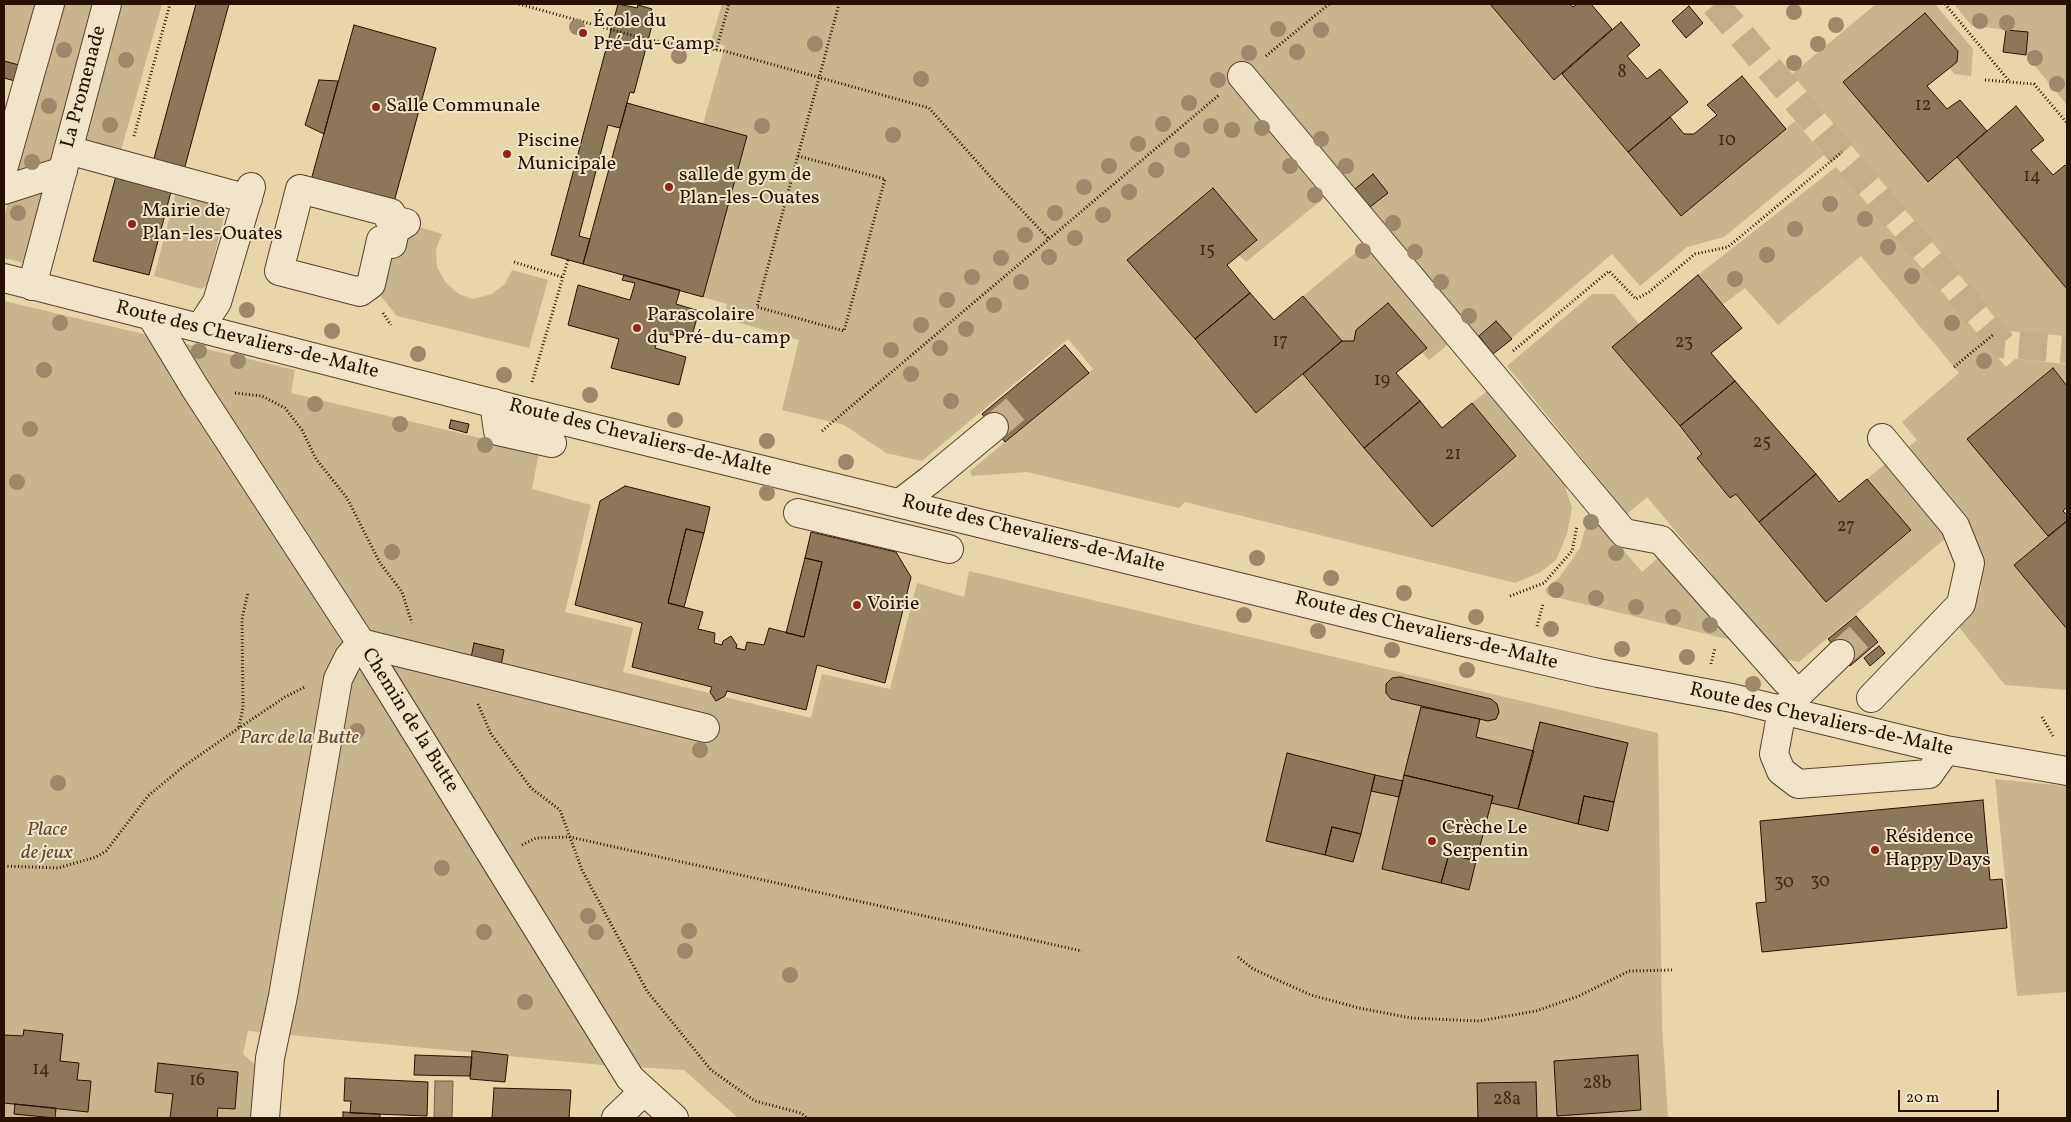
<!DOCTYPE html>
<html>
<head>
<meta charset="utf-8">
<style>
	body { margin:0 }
	#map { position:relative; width:2071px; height:1122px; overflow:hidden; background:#e9d5aa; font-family:Vollkorn,serif }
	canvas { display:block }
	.frame { position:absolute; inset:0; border:5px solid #271102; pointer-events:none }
	.scale { position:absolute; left:1898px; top:1090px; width:101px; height:22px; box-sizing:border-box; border:2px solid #271102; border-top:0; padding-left:6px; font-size:15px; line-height:18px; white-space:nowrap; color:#271102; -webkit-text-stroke:4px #f1e4c8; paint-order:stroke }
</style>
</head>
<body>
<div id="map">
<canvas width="2071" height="1122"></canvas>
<div class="frame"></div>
<div class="scale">20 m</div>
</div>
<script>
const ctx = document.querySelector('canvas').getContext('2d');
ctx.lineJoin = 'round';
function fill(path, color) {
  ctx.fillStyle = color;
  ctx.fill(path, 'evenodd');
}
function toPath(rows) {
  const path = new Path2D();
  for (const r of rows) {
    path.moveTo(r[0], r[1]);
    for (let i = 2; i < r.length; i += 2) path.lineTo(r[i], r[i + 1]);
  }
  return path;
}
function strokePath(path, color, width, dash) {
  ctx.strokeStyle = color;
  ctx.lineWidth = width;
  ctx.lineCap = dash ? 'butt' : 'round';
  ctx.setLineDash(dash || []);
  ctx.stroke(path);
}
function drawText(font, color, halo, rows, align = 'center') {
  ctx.font = font + ' Vollkorn,serif';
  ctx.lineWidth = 4;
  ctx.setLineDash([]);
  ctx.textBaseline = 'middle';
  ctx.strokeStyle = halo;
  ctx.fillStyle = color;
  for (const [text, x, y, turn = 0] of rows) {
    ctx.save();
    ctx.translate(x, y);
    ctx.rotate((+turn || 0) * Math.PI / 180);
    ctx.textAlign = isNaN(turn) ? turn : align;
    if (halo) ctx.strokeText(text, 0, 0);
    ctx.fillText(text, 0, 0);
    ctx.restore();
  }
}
fill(toPath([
	[4,4,36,4,15,81,4,78],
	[64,4,162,4,120,154,62,139,28,264,4,258,4,217],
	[722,4,1490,4,1553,79,1562,74,1681,216,1795,121,1824,155,1724,237,1687,247,1640,286,1612,254,1493,354,1313,140,1292,159,1324,198,1246,262,1239,255,1128,260,1256,413,1303,374,1431,527,1516,456,1472,403,1487,391,1562,477,1572,508,1567,534,1556,560,1541,572,1515,583,1185,502,1179,508,1027,472,972,476,970,471,1093,369,1068,339,922,461,886,453,844,425,782,410,799,340,723,318,727,304,703,297,747,136,703,124,725,46,711,41],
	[1876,4,1935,4,1973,49,1971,76,1954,74,1950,68,1957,62,1958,51,1925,13,1843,82,1928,182,1957,157,2067,289,2067,336,2006,331,1792,74],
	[1954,4,2067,4,2067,105,2026,55,2028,32,1972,26],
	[1836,167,2006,367,2015,359,2067,364,2067,386,2052,368,1967,439,2048,536,2014,565,2067,629,2067,690,2005,685,1959,627,1981,590,1981,554,1906,449,1917,440,1902,422,1959,373,1861,256,1778,325,1745,288,1722,305,1698,275],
	[177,189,217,201,216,209,225,212,207,285,201,289,154,276],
	[406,223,442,234,436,250,437,267,446,283,459,294,473,299,492,294,505,284,512,270,548,280,529,348,397,316,371,284],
	[1365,245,1451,342,1429,360,1422,353,1427,348,1388,303,1356,330,1354,341,1342,341,1303,296],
	[1592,294,1614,294,1639,324,1612,347,1702,454,1697,458,1730,498,1736,494,1826,602,1911,531,1867,479,1885,464,1947,537,1799,662,1783,659,1647,497,1627,514,1507,366],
	[4,301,295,370,291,393,539,452,532,489,591,505,565,612,633,628,623,672,811,718,822,674,890,689,917,583,964,597,969,571,1658,733,1662,1024,1668,1118,738,1118,684,1070,602,1065,248,1031,243,1054,260,1069,254,1118,4,1118],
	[1588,518,1598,520,1642,572,1660,556,1731,640,1547,595,1545,589,1559,578,1580,548],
	[1995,779,2067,786,2067,992,2017,996]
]), '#c8b48d');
const water = toPath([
	[435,1081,453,1081,452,1118,434,1118,435,1081]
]);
fill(water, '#a79271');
strokePath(water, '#745e45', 1);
const building = toPath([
	[196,4,229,4,184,170,153,162,196,4],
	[618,4,637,8,638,5,652,9,651,13,655,14,634,93,630,92,620,128,608,125,579,236,590,239,583,264,551,255,618,4],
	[1490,4,1570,4,1573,7,1577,4,1591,4,1612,29,1554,80,1490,4],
	[1689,6,1703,23,1686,38,1672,21,1689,6],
	[1925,13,1958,51,1957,62,1927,86,1947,109,1960,100,1987,131,1928,182,1843,82,1925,13],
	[1621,22,1640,45,1627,56,1647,79,1660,69,1688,102,1628,152,1562,74,1621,22],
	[354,25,436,48,391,213,308,191,354,25],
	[2006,30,2028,32,2026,55,2003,52,2006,30],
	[4,61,19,65,15,81,4,78,4,61],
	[1742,76,1786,129,1681,216,1628,152,1670,117,1684,134,1694,134,1717,115,1707,105,1742,76],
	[319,80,338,81,324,134,305,125,319,80],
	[627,103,747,136,703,297,583,264,627,103],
	[2016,106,2044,140,2031,150,2053,175,2065,165,2067,167,2067,289,1957,157,2016,106],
	[117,172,172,188,149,275,93,261,117,172],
	[1373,174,1388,193,1370,207,1355,189,1373,174],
	[1213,188,1257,240,1227,265,1250,293,1195,339,1127,260,1213,188],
	[624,275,680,290,676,304,699,311,691,339,660,332,655,348,686,357,679,385,611,368,619,339,568,325,578,285,630,300,635,283,622,280,624,275],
	[1698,275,1742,328,1711,353,1735,381,1680,426,1612,347,1698,275],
	[1250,293,1274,320,1303,296,1342,341,1256,413,1195,339,1250,293],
	[1388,303,1427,348,1396,373,1420,401,1364,448,1303,374,1342,341,1354,341,1356,330,1388,303],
	[1496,321,1512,339,1493,354,1479,336,1496,321],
	[1065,345,1089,373,1005,442,982,414,1065,345],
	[2053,368,2067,386,2067,507,2063,511,2067,515,2067,521,2048,536,1967,439,2053,368],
	[1735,381,1816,474,1759,522,1736,494,1730,498,1697,458,1702,454,1680,426,1735,381],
	[1420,401,1442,428,1472,403,1516,456,1432,527,1364,448,1420,401],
	[451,420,469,424,467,433,449,428,451,420],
	[1816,474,1839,502,1867,479,1911,530,1826,602,1759,522,1816,474],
	[625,486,710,507,704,533,686,529,668,603,703,612,698,629,715,633,714,643,722,645,723,641,731,636,737,645,736,648,745,650,747,642,764,645,769,628,804,637,822,562,805,558,811,532,896,552,911,577,885,683,817,665,806,710,727,691,725,696,716,701,710,692,712,687,632,667,642,623,575,605,600,501,625,486],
	[2067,521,2067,629,2014,565,2067,521],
	[686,529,704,533,684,607,668,603,686,529],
	[805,558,822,562,804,637,786,633,805,558],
	[1856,616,1878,642,1850,666,1828,639,1856,616],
	[474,643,504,650,500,670,470,663,474,643],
	[1879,646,1885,653,1870,666,1864,658,1879,646],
	[1400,677,1491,699,1497,704,1499,712,1496,719,1488,721,1391,699,1386,693,1386,684,1392,678,1400,677],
	[1421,707,1480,719,1476,737,1534,751,1518,809,1491,803,1493,796,1404,775,1421,707],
	[1540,722,1628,743,1614,802,1584,796,1578,824,1518,809,1540,722],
	[1287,753,1375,775,1361,834,1332,827,1325,855,1266,841,1287,753],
	[1375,775,1403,781,1399,797,1371,791,1375,775],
	[1404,775,1493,796,1476,861,1449,854,1441,883,1382,869,1404,775],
	[1584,796,1614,802,1608,831,1578,824,1584,796],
	[1983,800,1990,880,2002,879,2007,928,1762,952,1756,903,1766,902,1760,821,1983,800],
	[1332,827,1361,834,1353,862,1325,855,1332,827],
	[1449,854,1476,861,1469,890,1441,883,1449,854],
	[24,1030,63,1034,60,1061,79,1063,77,1080,91,1081,88,1112,4,1103,4,1035,23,1036,24,1030],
	[472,1051,508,1055,505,1082,470,1079,472,1051],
	[415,1055,472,1057,470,1076,414,1075,415,1055],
	[1638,1055,1641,1110,1557,1116,1554,1061,1638,1055],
	[158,1063,238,1072,235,1109,218,1108,217,1118,170,1118,173,1094,155,1092,158,1063],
	[345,1078,428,1082,427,1116,350,1113,351,1101,344,1101,345,1078],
	[1536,1082,1537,1118,1478,1118,1477,1083,1536,1082],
	[494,1088,571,1090,569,1118,492,1118,494,1088],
	[15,1104,56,1108,55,1118,14,1114,15,1104],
	[343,1112,380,1114,380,1118,343,1118,343,1112]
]);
fill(building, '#8c7759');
strokePath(building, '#271102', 1);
strokePath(toPath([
	[1715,4,2002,344,2067,349],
	[994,427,1025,401],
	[1840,654,1859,637]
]), '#c2ae88', 28, [28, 14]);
const minor = toPath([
	[1242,76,1624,533,1661,540,1786,681],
	[68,150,248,199],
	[4,166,50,4],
	[300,189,391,213,389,219,406,223,395,230,392,244,381,240,371,284,360,292,279,271,300,189],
	[4,190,63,171],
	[4,278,523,411,1459,641,1598,673,1732,698,1946,750,2067,771],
	[32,286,107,4],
	[152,317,195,388,361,643,630,1078,674,1118],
	[200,328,217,302,251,187],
	[494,403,498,431,552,443],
	[900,503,930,480,994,427],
	[798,513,949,549],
	[1840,654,1782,710,1774,754,1781,771,1798,784,1929,774,1946,750],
	[1871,698,1961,604,1970,563,1955,526,1882,438],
	[265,1118,270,1058,283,996,338,679,349,657,361,643,705,728],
	[616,1118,644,1091]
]);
strokePath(minor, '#58422c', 30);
strokePath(toPath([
	[519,4,649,40,724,51,929,108,996,183,1049,239],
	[1945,4,2010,82],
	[716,50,729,4],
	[1266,56,1329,4],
	[1985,80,2034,84,2067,123],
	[134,136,170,4],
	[798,156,885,179,844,331,757,307,839,4],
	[514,262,562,277],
	[383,313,391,325],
	[1513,351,1609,271,1636,299,1649,292,1695,254,1728,247,1842,152],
	[1954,367,1994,334],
	[532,382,568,260],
	[235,393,262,396,285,408,302,430,316,459,347,498,380,563,402,592,412,623],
	[822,431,1219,95],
	[1510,596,1544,583,1572,551,1577,526],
	[1537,626,1543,604],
	[1711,664,1715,648],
	[478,704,491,734,531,788,560,810,582,870,647,991,711,1070,755,1101,801,1113,807,1118],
	[2042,717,2053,736],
	[239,727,243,707,242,619,248,592],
	[522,845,536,838,570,837,1082,951],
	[4,866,58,868,96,857,106,851,148,796,184,766,239,728,285,697,305,687],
	[1238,957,1253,969,1311,995,1359,1008,1411,1018,1479,1021,1536,1011,1579,996,1629,971,1672,970]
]), '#271102', 3, [1, 2.5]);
strokePath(minor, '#f1e4c8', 28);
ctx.fillStyle = '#9d8969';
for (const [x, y] of [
	[1794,12],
	[1980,21],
	[2007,23],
	[1836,25],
	[577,27],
	[1278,29],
	[1321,30],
	[815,44],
	[1818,44],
	[64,50],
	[1297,52],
	[1249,53],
	[679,56],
	[2035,58],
	[126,60],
	[1794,63],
	[921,79],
	[1218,80],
	[2057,84],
	[1189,103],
	[49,106],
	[1163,124],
	[110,125],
	[762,126],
	[1211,126],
	[1262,128],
	[1232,130],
	[893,135],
	[1321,139],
	[1138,144],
	[1182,150],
	[32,162],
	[1109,166],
	[1290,166],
	[1346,166],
	[1156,170],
	[1084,187],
	[1129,192],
	[1315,195],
	[1830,204],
	[18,213],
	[1055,213],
	[1103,215],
	[1865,219],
	[1393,223],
	[1795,229],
	[1025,235],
	[1075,238],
	[1888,247],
	[1363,251],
	[1415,252],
	[1767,255],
	[1049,257],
	[1001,258],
	[1912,276],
	[972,277],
	[1735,279],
	[1021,282],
	[1441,282],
	[947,300],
	[994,305],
	[247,310],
	[1469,316],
	[60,323],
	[1952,323],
	[921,325],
	[966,329],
	[332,331],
	[940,348],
	[891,350],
	[199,351],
	[418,354],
	[238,361],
	[1984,361],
	[44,370],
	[911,374],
	[504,375],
	[590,395],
	[951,401],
	[315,404],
	[675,420],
	[400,424],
	[30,429],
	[767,441],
	[485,445],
	[846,462],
	[17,482],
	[767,493],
	[1591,522],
	[392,552],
	[1616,553],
	[1257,558],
	[1331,578],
	[1556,590],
	[1404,593],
	[1596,598],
	[1636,607],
	[1244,615],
	[1476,617],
	[1673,617],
	[1710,625],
	[1551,629],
	[1318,631],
	[1622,649],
	[1392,650],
	[1687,657],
	[1467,670],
	[1753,684],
	[357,731],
	[700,750],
	[58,783],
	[442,868],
	[588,916],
	[689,931],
	[484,932],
	[596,932],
	[685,951],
	[790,975],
	[525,1002]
]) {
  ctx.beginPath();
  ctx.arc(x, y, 8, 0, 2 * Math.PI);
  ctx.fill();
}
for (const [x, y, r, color] of [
	[583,33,5,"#8f2418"],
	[376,107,5,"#8f2418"],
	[507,154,5,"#8f2418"],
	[669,187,5,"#8f2418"],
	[132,224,5,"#8f2418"],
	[637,328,5,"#8f2418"],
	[857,605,5,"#8f2418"],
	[1432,841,5,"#8f2418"],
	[1875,850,5,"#8f2418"]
]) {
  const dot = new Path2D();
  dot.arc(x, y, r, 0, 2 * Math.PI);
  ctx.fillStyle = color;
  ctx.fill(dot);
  strokePath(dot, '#f1e4c8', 2);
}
drawText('18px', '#402a18', null, [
	["8",1622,74],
	["12",1923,107],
	["10",1727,142],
	["14",2032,178],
	["15",1207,252],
	["17",1280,343],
	["23",1684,344],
	["19",1382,382],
	["25",1762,444],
	["21",1453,456],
	["27",1846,528],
	["30",1820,883],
	["30",1784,884],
	["14",41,1071],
	["16",197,1082],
	["28b",1597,1085],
	["28a",1507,1101]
]);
drawText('20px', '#271102', '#f1e4c8', [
	["École du",593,22],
	["Pré-du-Camp",593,45],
	["Salle Communale",386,107],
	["Piscine",517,142],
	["Municipale",517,165],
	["salle de gym de",679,176],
	["Plan-les-Ouates",679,199],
	["Mairie de",142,212],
	["Plan-les-Ouates",142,235],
	["Parascolaire",647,316],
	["du Pré-du-camp",647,339],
	["Voirie",867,605],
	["Crèche Le",1442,829],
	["Serpentin",1442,852],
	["Résidence",1885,838],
	["Happy Days",1885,861]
], 'left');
drawText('20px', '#271102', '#f1e4c8', [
	["La Promenade",85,87,-75],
	["Route des Chevaliers-de-Malte",247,341,14],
	["Route des Chevaliers-de-Malte",640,439,14],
	["Route des Chevaliers-de-Malte",1033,535,14],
	["Route des Chevaliers-de-Malte",1426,632,14],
	["Chemin de la Butte",409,721,58],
	["Route des Chevaliers-de-Malte",1821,721,13]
]);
drawText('italic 20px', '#5f4a33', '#f1e4c8', [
	["Parc de la Butte",299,739],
	["Place",47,831],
	["de jeux",47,854]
]);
</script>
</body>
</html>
